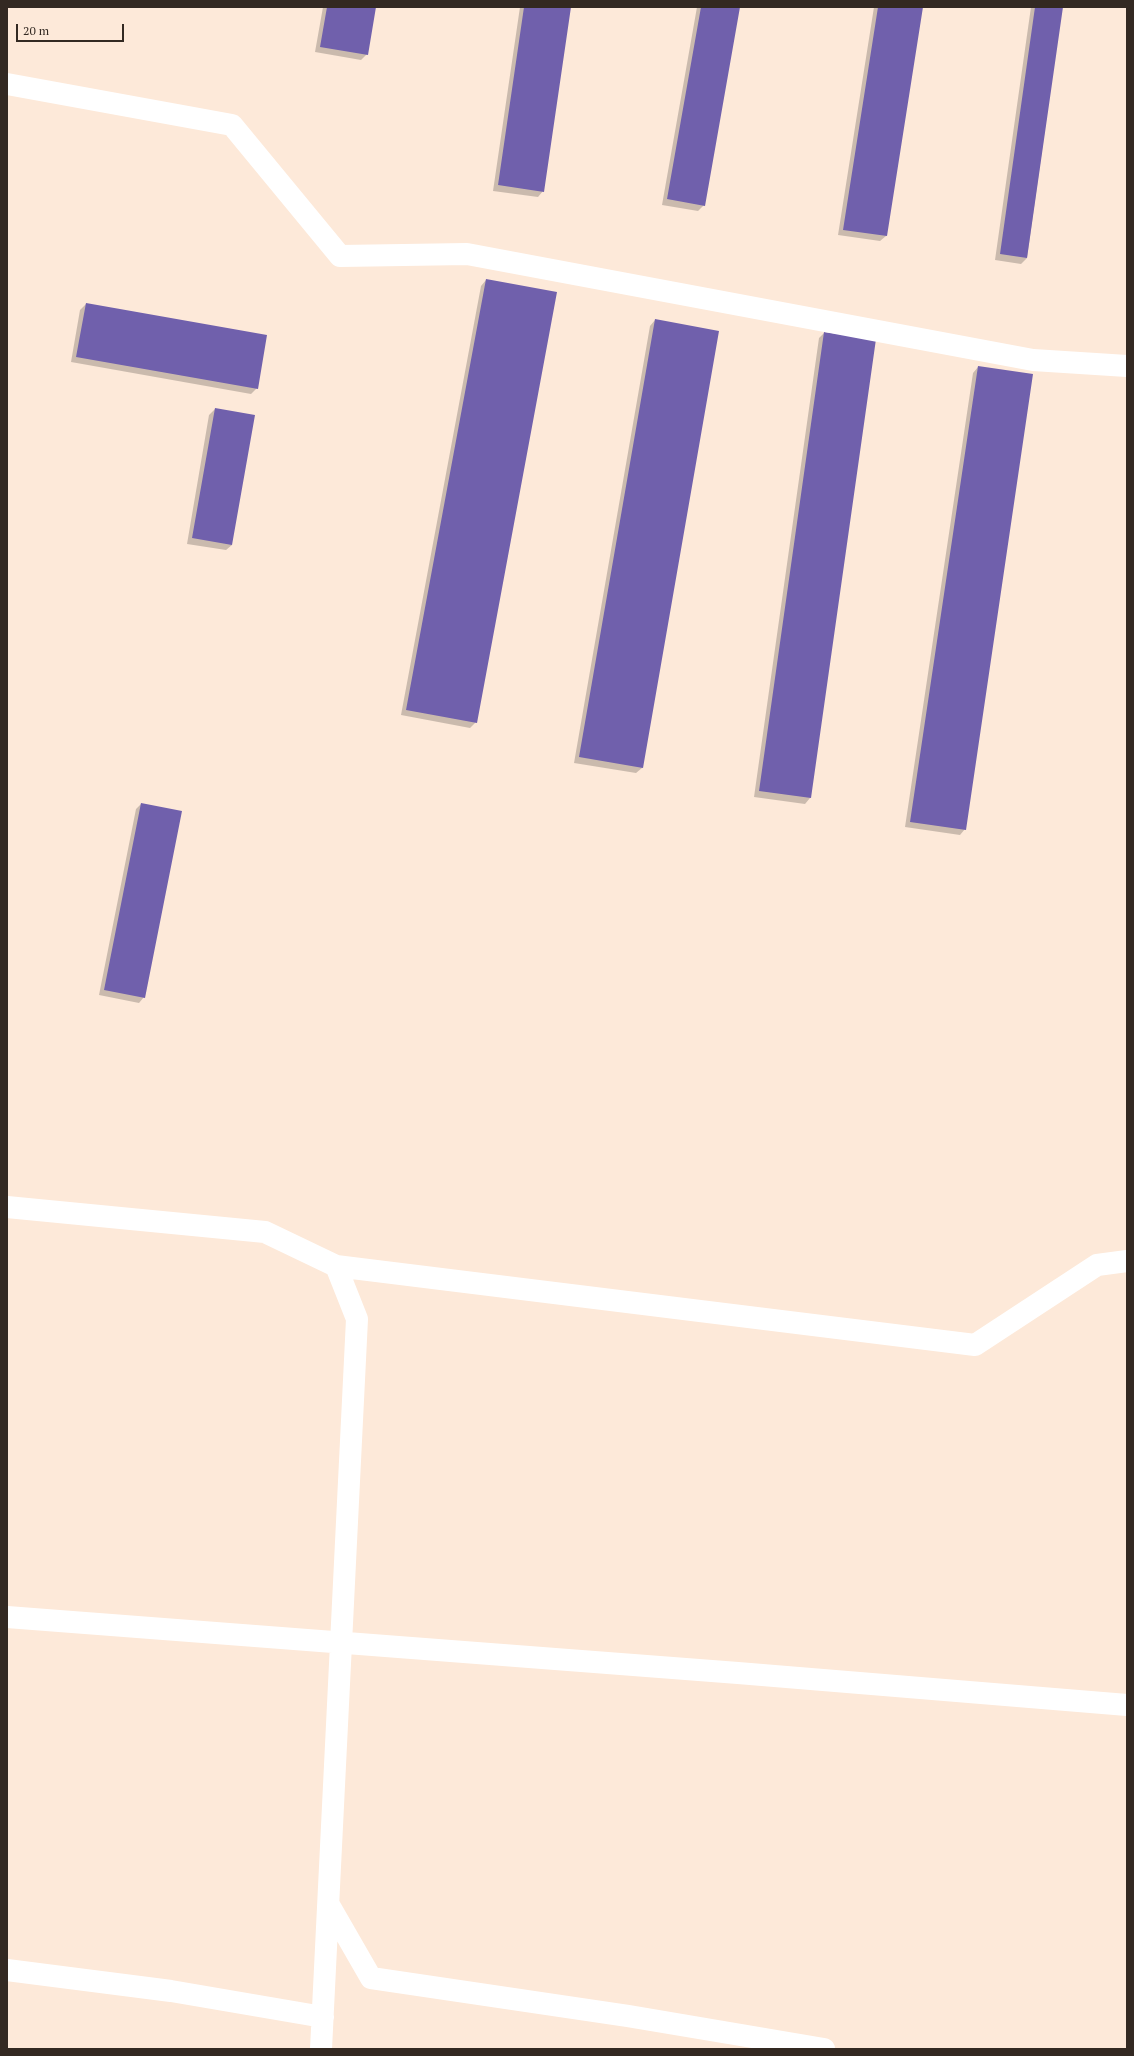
<!DOCTYPE html>
<html>
<head>
<meta charset="utf-8">
<style>
	body { margin:0 }
	#map { position:relative; width:1134px; height:2056px; overflow:hidden; background:#fde9d9; font-family:"PT Serif",serif }
	canvas { display:block }
	.frame { position:absolute; inset:0; border:8px solid #332922; pointer-events:none }
	.scale { position:absolute; left:16px; top:24px; width:108px; height:18px; box-sizing:border-box; border:2px solid #332922; border-top:0; padding-left:5px; font-size:12px; line-height:14px; white-space:nowrap; color:#332922; -webkit-text-stroke:3px #fde9d9; paint-order:stroke }
</style>
</head>
<body>
<div id="map">
<canvas width="1134" height="2056"></canvas>
<div class="frame"></div>
<div class="scale">20 m</div>
</div>
<script>
const ctx = document.querySelector('canvas').getContext('2d');
ctx.lineJoin = 'round';
function fill(path, color) {
  ctx.fillStyle = color;
  ctx.fill(path, 'evenodd');
}
function toPath(rows) {
  const path = new Path2D();
  for (const r of rows) {
    path.moveTo(r[0], r[1]);
    for (let i = 2; i < r.length; i += 2) path.lineTo(r[i], r[i + 1]);
  }
  return path;
}
function strokePath(path, color, width, dash) {
  ctx.strokeStyle = color;
  ctx.lineWidth = width;
  ctx.lineCap = dash ? 'butt' : 'round';
  ctx.setLineDash(dash || []);
  ctx.stroke(path);
}
fill(toPath([
	[323,7,375,7,367,54,361,60,315,52],
	[520,7,570,7,543,191,538,197,493,191],
	[697,7,739,7,704,205,698,211,662,205],
	[874,7,922,7,886,236,880,241,838,235],
	[1031,7,1062,7,1027,258,1021,264,995,260],
	[486,280,476,722,470,728,401,715,481,286],
	[86,304,257,388,251,394,71,362,80,310],
	[655,320,642,768,636,773,574,763,650,326],
	[824,333,875,340,810,798,805,804,754,797,819,338],
	[978,367,965,829,960,835,905,827,973,373],
	[215,409,232,545,226,550,187,544,209,415],
	[141,804,144,997,139,1003,99,995,136,809]
]), '#0003');
fill(toPath([
	[327,7,376,7,368,55,320,47],
	[524,7,571,7,544,192,498,185],
	[701,7,740,7,705,206,667,199],
	[878,7,923,7,887,236,843,230],
	[1035,7,1063,7,1027,258,1000,254],
	[486,279,557,292,477,723,406,710],
	[86,303,267,335,258,389,76,357],
	[655,319,719,331,643,768,579,757],
	[824,332,876,339,811,798,759,791],
	[978,366,1033,374,966,830,910,822],
	[215,408,255,415,232,545,192,538],
	[141,803,182,811,145,998,104,990]
]), '#7060ac');
strokePath(toPath([
	[7,84,232,125,340,256,467,254,1033,360,1127,366],
	[7,1207,265,1232,336,1266,357,1319,321,2049],
	[336,1266,975,1345,1097,1265,1127,1261],
	[7,1617,738,1673,1127,1705],
	[329,1905,371,1978,628,2016,824,2049],
	[7,1970,171,1991,323,2017]
]), '#fff', 22);
</script>
</body>
</html>
